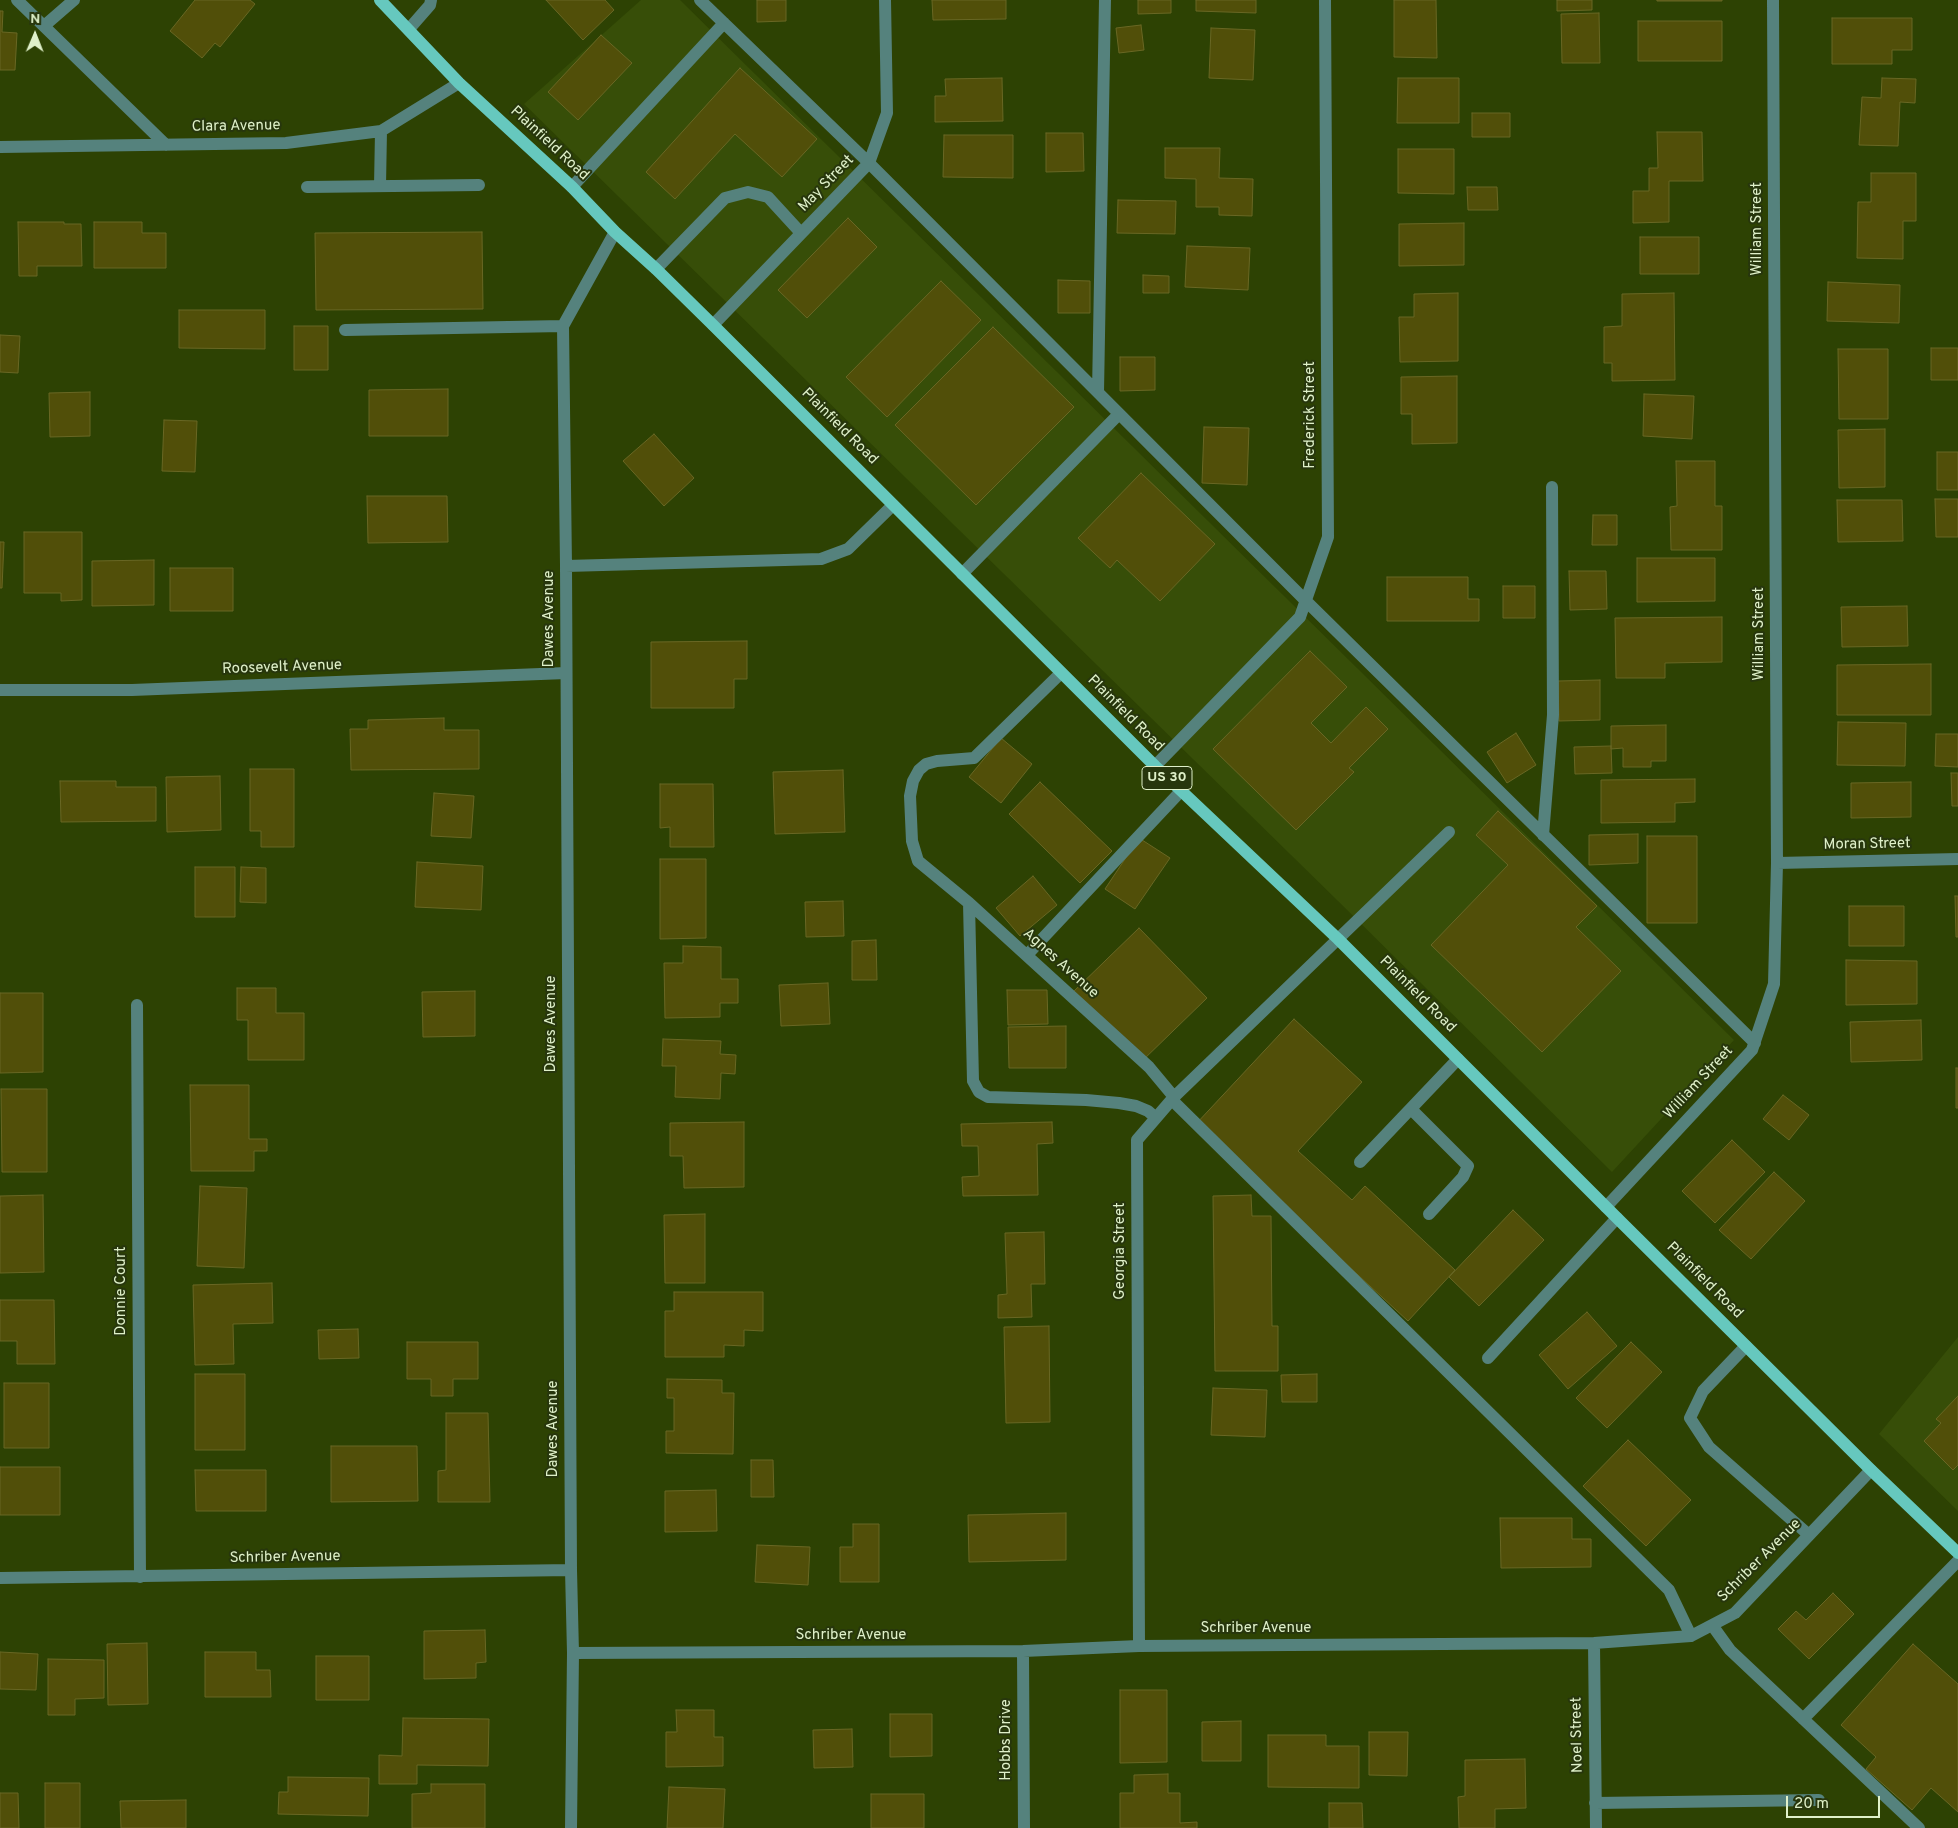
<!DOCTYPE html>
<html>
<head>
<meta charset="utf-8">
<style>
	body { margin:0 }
	#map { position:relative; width:1958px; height:1828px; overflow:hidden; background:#2d4203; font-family:Overpass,sans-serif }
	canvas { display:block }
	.north { position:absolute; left:10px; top:10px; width:50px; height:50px; -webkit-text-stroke:4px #27360d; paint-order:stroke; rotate:1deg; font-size:14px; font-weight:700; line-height:20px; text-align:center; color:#dff0c9 }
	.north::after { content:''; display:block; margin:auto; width:18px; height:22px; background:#dff0c9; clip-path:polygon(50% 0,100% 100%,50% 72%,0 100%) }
	.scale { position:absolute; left:1786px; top:1796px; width:94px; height:22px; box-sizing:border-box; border:2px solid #dff0c9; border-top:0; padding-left:6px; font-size:15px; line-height:18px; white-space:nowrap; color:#dff0c9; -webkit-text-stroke:4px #27360d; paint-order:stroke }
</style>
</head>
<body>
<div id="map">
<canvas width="1958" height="1828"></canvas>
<div class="north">N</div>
<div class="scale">20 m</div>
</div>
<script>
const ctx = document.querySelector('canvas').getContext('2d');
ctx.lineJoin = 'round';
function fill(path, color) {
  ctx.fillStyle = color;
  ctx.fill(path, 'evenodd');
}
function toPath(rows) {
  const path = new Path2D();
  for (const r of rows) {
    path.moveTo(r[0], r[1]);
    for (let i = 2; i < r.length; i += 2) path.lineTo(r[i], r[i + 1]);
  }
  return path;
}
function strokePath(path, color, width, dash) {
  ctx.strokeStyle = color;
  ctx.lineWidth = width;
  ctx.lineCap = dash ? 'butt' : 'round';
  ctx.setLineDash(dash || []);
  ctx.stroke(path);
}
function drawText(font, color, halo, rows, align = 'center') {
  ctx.font = font + ' Overpass,sans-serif';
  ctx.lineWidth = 4;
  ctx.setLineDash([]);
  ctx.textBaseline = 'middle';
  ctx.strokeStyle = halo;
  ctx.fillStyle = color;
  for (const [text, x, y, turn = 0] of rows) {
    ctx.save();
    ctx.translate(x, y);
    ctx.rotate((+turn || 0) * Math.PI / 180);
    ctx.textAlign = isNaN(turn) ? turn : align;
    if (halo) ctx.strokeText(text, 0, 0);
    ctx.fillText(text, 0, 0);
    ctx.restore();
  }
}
fill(toPath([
	[641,0,680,0,1734,1040,1612,1172,1338,901,524,104],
	[1958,1337,1958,1511,1879,1434]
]), '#374e08');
const building = toPath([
	[195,0,250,0,255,4,220,47,215,43,202,58,170,31,195,0],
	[546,0,605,0,614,10,583,40,546,0],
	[757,0,786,0,786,21,757,22,757,0],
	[932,0,1006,0,1006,19,933,20,932,0],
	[1138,0,1171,0,1171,13,1138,14,1138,0],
	[1196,0,1256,0,1256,13,1196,11,1196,0],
	[1394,0,1436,0,1437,58,1394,57,1394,0],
	[1557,0,1592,0,1592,10,1557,11,1557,0],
	[1657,0,1722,0,1722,1,1657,1,1657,0],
	[0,11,3,11,2,32,17,33,15,70,0,70,0,11],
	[1599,13,1600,63,1562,63,1561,14,1599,13],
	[1832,18,1912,18,1912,50,1892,50,1892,64,1832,64,1832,18],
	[1638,21,1722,21,1722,61,1638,61,1638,21],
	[1141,25,1144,50,1119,53,1116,28,1141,25],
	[1211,28,1255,30,1253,80,1209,78,1211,28],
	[601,35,632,63,578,120,548,92,601,35],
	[740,68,817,139,782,177,735,134,675,199,646,172,740,68],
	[1002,78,1003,121,935,122,935,96,946,96,945,79,1002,78],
	[1398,78,1459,78,1459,123,1397,123,1398,78],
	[1882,78,1916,79,1915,103,1900,102,1898,146,1859,145,1862,97,1881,98,1882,78],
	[1472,113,1510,113,1510,137,1472,137,1472,113],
	[1657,132,1702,132,1703,181,1669,181,1669,222,1633,223,1633,191,1649,191,1649,168,1658,168,1657,132],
	[1046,133,1083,133,1084,171,1046,172,1046,133],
	[944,135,1013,135,1013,178,943,177,944,135],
	[1165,148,1220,148,1219,178,1253,179,1252,216,1219,215,1219,207,1196,207,1196,179,1165,178,1165,148],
	[1398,149,1454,149,1454,194,1398,193,1398,149],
	[1871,173,1916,173,1916,221,1903,221,1903,259,1857,258,1858,202,1871,202,1871,173],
	[1467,187,1497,187,1498,210,1468,210,1467,187],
	[1118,200,1176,201,1175,234,1117,233,1118,200],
	[848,218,877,247,807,318,778,290,848,218],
	[18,222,64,222,64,224,81,224,82,266,37,266,37,276,19,276,18,222],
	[94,222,142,222,142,233,166,233,166,268,94,268,94,222],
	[1464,223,1464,265,1399,266,1399,224,1464,223],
	[482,232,483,309,316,310,315,233,482,232],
	[1640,237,1699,237,1699,274,1640,274,1640,237],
	[1187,246,1250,248,1248,290,1185,287,1187,246],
	[1143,275,1169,276,1169,293,1143,293,1143,275],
	[1058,280,1090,281,1090,313,1058,313,1058,280],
	[941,281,981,320,887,417,846,377,941,281],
	[1828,282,1900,285,1899,323,1827,321,1828,282],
	[1458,293,1458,361,1400,362,1399,317,1414,317,1414,294,1458,293],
	[1674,293,1675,380,1612,381,1612,363,1604,363,1604,327,1622,326,1622,294,1674,293],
	[179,310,265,310,265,349,179,348,179,310],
	[294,326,328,326,328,370,294,370,294,326],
	[993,327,1074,407,976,505,895,425,993,327],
	[0,335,20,336,18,373,0,372,0,335],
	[1931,348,1958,348,1958,380,1931,380,1931,348],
	[1838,349,1888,349,1888,419,1839,419,1838,349],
	[1120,357,1155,357,1155,390,1120,391,1120,357],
	[1457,376,1457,443,1412,444,1412,414,1401,414,1401,377,1457,376],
	[448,389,448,436,369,436,369,390,448,389],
	[90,392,90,436,50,437,49,393,90,392],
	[1644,394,1694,396,1692,439,1643,436,1644,394],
	[164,420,197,421,195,472,162,471,164,420],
	[1204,427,1249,428,1247,485,1202,483,1204,427],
	[1885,429,1885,487,1839,488,1838,430,1885,429],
	[654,434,694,478,664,506,623,461,654,434],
	[1937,452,1958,452,1958,490,1937,490,1937,452],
	[1676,461,1715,461,1715,506,1722,506,1722,550,1671,550,1670,507,1677,506,1676,461],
	[1141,473,1215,544,1160,601,1117,560,1110,568,1078,538,1141,473],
	[367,496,447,496,448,542,368,543,367,496],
	[1935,499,1958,499,1958,537,1936,537,1935,499],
	[1837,500,1902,500,1903,541,1838,542,1837,500],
	[1593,515,1617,515,1617,545,1592,545,1593,515],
	[24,532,82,532,82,600,61,601,61,593,24,593,24,532],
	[0,542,4,542,2,588,0,588,0,542],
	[1637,558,1715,558,1715,601,1637,602,1637,558],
	[154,560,154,605,92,606,92,561,154,560],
	[170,568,233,568,233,611,170,611,170,568],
	[1569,571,1606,571,1607,609,1570,610,1569,571],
	[1387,577,1468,577,1468,599,1479,599,1479,621,1387,621,1387,577],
	[1503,586,1535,586,1535,618,1503,618,1503,586],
	[1907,606,1908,646,1842,647,1841,607,1907,606],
	[1722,617,1722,662,1665,663,1665,678,1616,678,1615,618,1722,617],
	[747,641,747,679,734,679,734,708,651,708,651,642,747,641],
	[1310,651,1347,687,1311,723,1331,743,1366,707,1388,729,1349,768,1354,772,1296,830,1213,749,1310,651],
	[1931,664,1931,715,1837,715,1837,665,1931,664],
	[1600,680,1600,720,1559,721,1558,681,1600,680],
	[444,718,444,730,479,730,479,769,351,770,350,729,368,729,368,720,444,718],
	[1838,722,1906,723,1905,766,1837,765,1838,722],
	[1666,725,1666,761,1651,761,1651,767,1623,767,1623,748,1611,749,1611,726,1666,725],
	[1516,733,1536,765,1507,783,1487,752,1516,733],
	[1936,734,1958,734,1958,767,1935,766,1936,734],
	[1001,738,1032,764,1001,803,969,777,1001,738],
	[1611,746,1612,773,1575,774,1574,747,1611,746],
	[250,769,294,769,294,847,261,847,261,831,250,831,250,769],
	[843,770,845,832,775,834,773,772,843,770],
	[1951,773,1958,773,1958,806,1952,806,1951,773],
	[220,776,221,830,167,832,166,777,220,776],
	[1695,779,1695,802,1675,803,1675,822,1601,823,1601,780,1695,779],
	[60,781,116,781,116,787,156,787,156,821,61,822,60,781],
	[1040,782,1112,851,1080,883,1009,814,1040,782],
	[1911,782,1911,817,1851,818,1851,783,1911,782],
	[660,784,713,784,714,847,670,847,670,827,660,828,660,784],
	[434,793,474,796,471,838,431,836,434,793],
	[1498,811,1597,906,1576,927,1621,971,1542,1052,1431,945,1508,865,1476,835,1498,811],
	[1638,834,1638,863,1589,865,1589,835,1638,834],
	[1647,836,1697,836,1697,923,1647,923,1647,836],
	[1139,838,1170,858,1135,909,1105,889,1139,838],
	[660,859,706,859,706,938,660,939,660,859],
	[417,862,483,866,481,910,415,907,417,862],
	[195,867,235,867,235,917,195,917,195,867],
	[241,867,266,868,266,903,240,902,241,867],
	[1033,876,1057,905,1020,936,996,908,1033,876],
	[1955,896,1958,896,1958,937,1956,937,1955,896],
	[843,901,844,936,806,937,805,902,843,901],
	[1849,906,1904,906,1904,946,1849,946,1849,906],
	[1139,928,1207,998,1140,1063,1072,993,1139,928],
	[876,940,877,980,852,980,852,941,876,940],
	[683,946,721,947,721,979,738,979,738,1003,720,1003,720,1017,665,1018,664,963,683,963,683,946],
	[1846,960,1917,961,1917,1004,1846,1005,1846,960],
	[828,983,830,1024,781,1026,779,985,828,983],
	[237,988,276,988,276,1013,304,1013,304,1060,248,1060,248,1020,237,1020,237,988],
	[1007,990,1047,990,1048,1024,1008,1025,1007,990],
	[475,991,475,1036,423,1037,422,992,475,991],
	[0,993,43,993,43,1072,0,1073,0,993],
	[1294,1019,1362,1082,1298,1151,1352,1200,1365,1186,1455,1270,1408,1321,1195,1125,1294,1019],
	[1921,1020,1922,1060,1851,1062,1850,1022,1921,1020],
	[1066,1026,1066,1068,1009,1068,1008,1027,1066,1026],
	[663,1039,721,1041,720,1054,736,1055,735,1074,721,1073,720,1099,675,1097,676,1066,662,1066,663,1039],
	[1956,1068,1958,1068,1958,1108,1956,1108,1956,1068],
	[190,1085,249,1085,249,1139,267,1139,267,1151,254,1151,254,1171,191,1171,190,1085],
	[1,1089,47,1089,47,1172,2,1172,1,1089],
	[1783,1095,1809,1115,1789,1140,1763,1119,1783,1095],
	[744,1122,744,1187,684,1188,683,1156,670,1156,670,1123,744,1122],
	[1052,1122,1053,1143,1037,1144,1038,1195,963,1196,962,1177,979,1176,978,1146,962,1146,961,1124,1052,1122],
	[1732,1140,1765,1172,1715,1223,1682,1191,1732,1140],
	[1774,1172,1805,1201,1751,1259,1719,1230,1774,1172],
	[200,1186,247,1188,244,1268,197,1266,200,1186],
	[43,1195,44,1272,0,1273,0,1196,43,1195],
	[1251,1195,1252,1216,1271,1216,1272,1326,1278,1326,1278,1371,1215,1371,1213,1196,1251,1195],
	[1513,1210,1544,1240,1479,1306,1449,1277,1513,1210],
	[705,1214,705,1283,665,1283,664,1215,705,1214],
	[1044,1232,1045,1284,1031,1284,1032,1317,998,1318,998,1295,1007,1294,1005,1233,1044,1232],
	[272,1283,273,1323,233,1324,234,1364,195,1365,193,1285,272,1283],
	[674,1292,763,1292,763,1331,744,1330,744,1346,724,1345,724,1357,665,1357,665,1311,674,1311,674,1292],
	[0,1300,54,1300,55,1364,17,1364,17,1341,0,1341,0,1300],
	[1587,1312,1617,1346,1568,1389,1539,1355,1587,1312],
	[1049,1326,1050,1422,1006,1423,1004,1327,1049,1326],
	[358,1329,359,1358,319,1359,318,1330,358,1329],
	[407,1342,478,1342,478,1379,453,1379,453,1396,431,1396,431,1379,407,1379,407,1342],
	[1631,1342,1662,1372,1607,1428,1576,1398,1631,1342],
	[195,1374,245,1374,245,1450,195,1450,195,1374],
	[1317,1374,1317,1402,1282,1402,1281,1375,1317,1374],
	[667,1379,722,1380,722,1393,734,1393,733,1454,666,1453,666,1431,674,1431,674,1398,667,1398,667,1379],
	[4,1383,49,1383,49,1448,4,1448,4,1383],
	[1213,1388,1267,1390,1265,1437,1211,1435,1213,1388],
	[1958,1396,1958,1465,1953,1470,1924,1441,1941,1423,1936,1419,1958,1396],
	[446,1413,488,1413,490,1502,438,1502,438,1471,446,1470,446,1413],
	[1628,1440,1691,1500,1646,1546,1583,1486,1628,1440],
	[331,1446,417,1446,418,1501,331,1502,331,1446],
	[751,1460,773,1460,774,1497,751,1497,751,1460],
	[0,1467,60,1467,60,1515,0,1515,0,1467],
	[195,1470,266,1470,266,1511,196,1511,195,1470],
	[716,1490,717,1531,665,1532,665,1491,716,1490],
	[1066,1513,1066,1560,969,1562,968,1515,1066,1513],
	[1500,1518,1572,1518,1572,1539,1591,1539,1591,1567,1501,1568,1500,1518],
	[853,1524,879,1524,879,1582,840,1582,840,1547,853,1547,853,1524],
	[757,1545,810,1547,808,1585,755,1582,757,1545],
	[1833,1593,1854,1614,1809,1659,1778,1629,1796,1611,1806,1620,1833,1593],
	[485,1630,486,1662,476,1663,476,1678,424,1679,424,1631,485,1630],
	[147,1643,148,1704,108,1705,107,1644,147,1643],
	[1913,1644,1958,1684,1958,1812,1931,1788,1912,1810,1866,1769,1876,1757,1841,1725,1913,1644],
	[0,1652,38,1654,36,1690,0,1689,0,1652],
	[205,1652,256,1652,256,1670,270,1670,271,1697,205,1697,205,1652],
	[316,1656,369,1656,369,1700,316,1700,316,1656],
	[48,1659,104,1660,104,1698,75,1699,75,1715,48,1715,48,1659],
	[1120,1690,1167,1690,1167,1762,1120,1763,1120,1690],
	[676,1710,714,1710,714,1737,723,1737,723,1766,666,1767,666,1732,677,1732,676,1710],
	[890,1714,932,1714,932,1756,890,1757,890,1714],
	[403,1718,489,1719,488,1766,417,1765,417,1784,379,1784,379,1755,402,1756,403,1718],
	[1241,1721,1241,1761,1202,1761,1202,1722,1241,1721],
	[852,1729,853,1767,814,1768,813,1730,852,1729],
	[1369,1732,1408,1732,1407,1776,1369,1775,1369,1732],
	[1268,1735,1326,1735,1326,1746,1359,1746,1359,1788,1268,1787,1268,1735],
	[1525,1759,1526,1808,1495,1809,1495,1828,1459,1828,1458,1797,1465,1796,1465,1760,1525,1759],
	[1168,1774,1168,1793,1180,1793,1180,1823,1197,1822,1197,1828,1120,1828,1120,1793,1134,1793,1134,1775,1168,1774],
	[288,1777,369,1778,368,1816,278,1814,279,1792,288,1792,288,1777],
	[45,1783,80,1783,80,1828,45,1828,45,1783],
	[431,1784,485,1784,485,1828,412,1828,412,1794,431,1793,431,1784],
	[669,1787,725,1789,723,1828,667,1828,669,1787],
	[0,1793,18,1793,19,1828,0,1828,0,1793],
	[871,1794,924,1794,924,1828,871,1828,871,1794],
	[186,1800,186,1828,121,1828,120,1801,186,1800],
	[1329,1803,1362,1803,1363,1828,1329,1828,1329,1803]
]);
fill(building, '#514f09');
strokePath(building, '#696724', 1);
strokePath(toPath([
	[17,0,166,145],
	[700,0,869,163,1306,601,1755,1043],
	[44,26,74,0],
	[409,29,430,5,431,0],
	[0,147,286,143,381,131,459,83],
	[380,186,381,131],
	[307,187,479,185],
	[572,187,724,23],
	[656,269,725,198,748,192,768,197,801,233],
	[713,325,869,163,887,113,885,0],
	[345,330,563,326],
	[1098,392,1105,0],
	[566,566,821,559,848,549,893,505],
	[962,574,1119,414],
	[1061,673,974,758,937,761,926,764,919,770,913,781,910,796,912,841,918,861,969,903,1149,1067,1174,1097],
	[0,690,132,690,566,673],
	[1155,766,1300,617,1328,537,1325,0],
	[1543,835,1553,715,1552,487],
	[1777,863,1958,859],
	[969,903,973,1081,979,1092,988,1097,1086,1100,1119,1103,1136,1106,1148,1111,1156,1118],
	[1027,955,1181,791],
	[137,1005,140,1577],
	[1172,1100,1669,1590,1691,1636],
	[1411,1109,1468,1166,1463,1177,1429,1214],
	[1360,1162,1458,1059],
	[1606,1207,1752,1050,1774,984,1777,863,1773,0],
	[1746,1346,1703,1391,1690,1418,1709,1447,1809,1535],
	[1488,1358,1617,1218],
	[0,1578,571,1570],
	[1712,1625,1730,1650,1919,1828],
	[1594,1643,1596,1828],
	[1139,1646,1137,1140,1174,1097,1449,832],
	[1023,1651,1024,1828],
	[573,1653,1023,1651,1139,1646,1594,1643,1691,1636,1735,1613,1871,1470],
	[1803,1719,1958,1561],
	[1595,1803,1819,1800],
	[571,1828,573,1653,571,1570,566,566,563,326,615,232]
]), '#55827d', 12);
strokePath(toPath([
	[380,0,459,83,572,187,615,232,656,269,713,325,1155,766,1338,939,1617,1218,1871,1470,1958,1553]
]), '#66c8be', 12);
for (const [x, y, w] of [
	[1167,778,50]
]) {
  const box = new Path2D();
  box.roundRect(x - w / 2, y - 11.5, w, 23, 4);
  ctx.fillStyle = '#27360d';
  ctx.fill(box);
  strokePath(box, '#dff0c9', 1);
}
drawText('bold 14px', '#dff0c9', null, [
	["US 30",1167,778]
]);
drawText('15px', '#dff0c9', '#27360d', [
	["Clara Avenue",236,127,-1],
	["Plainfield Road",549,144,43],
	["May Street",827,184,-46],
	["William Street",1758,229,-90],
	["Frederick Street",1311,415,-90],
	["Plainfield Road",839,427,45],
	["Dawes Avenue",550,619,-90],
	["William Street",1760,634,-90],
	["Roosevelt Avenue",282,668,-2],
	["Plainfield Road",1125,714,45],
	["Moran Street",1867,845,-1],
	["Agnes Avenue",1060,964,42],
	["Plainfield Road",1417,995,45],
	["Dawes Avenue",552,1024,-90],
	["William Street",1699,1083,-47],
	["Georgia Street",1121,1251,-90],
	["Plainfield Road",1704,1281,45],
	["Donnie Court",122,1291,-90],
	["Dawes Avenue",554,1429,-90],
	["Schriber Avenue",285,1558,-1],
	["Schriber Avenue",1760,1561,-45],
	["Schriber Avenue",1256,1629],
	["Schriber Avenue",851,1636],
	["Noel Street",1578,1735,-91],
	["Hobbs Drive",1007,1740,-90]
]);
</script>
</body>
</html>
